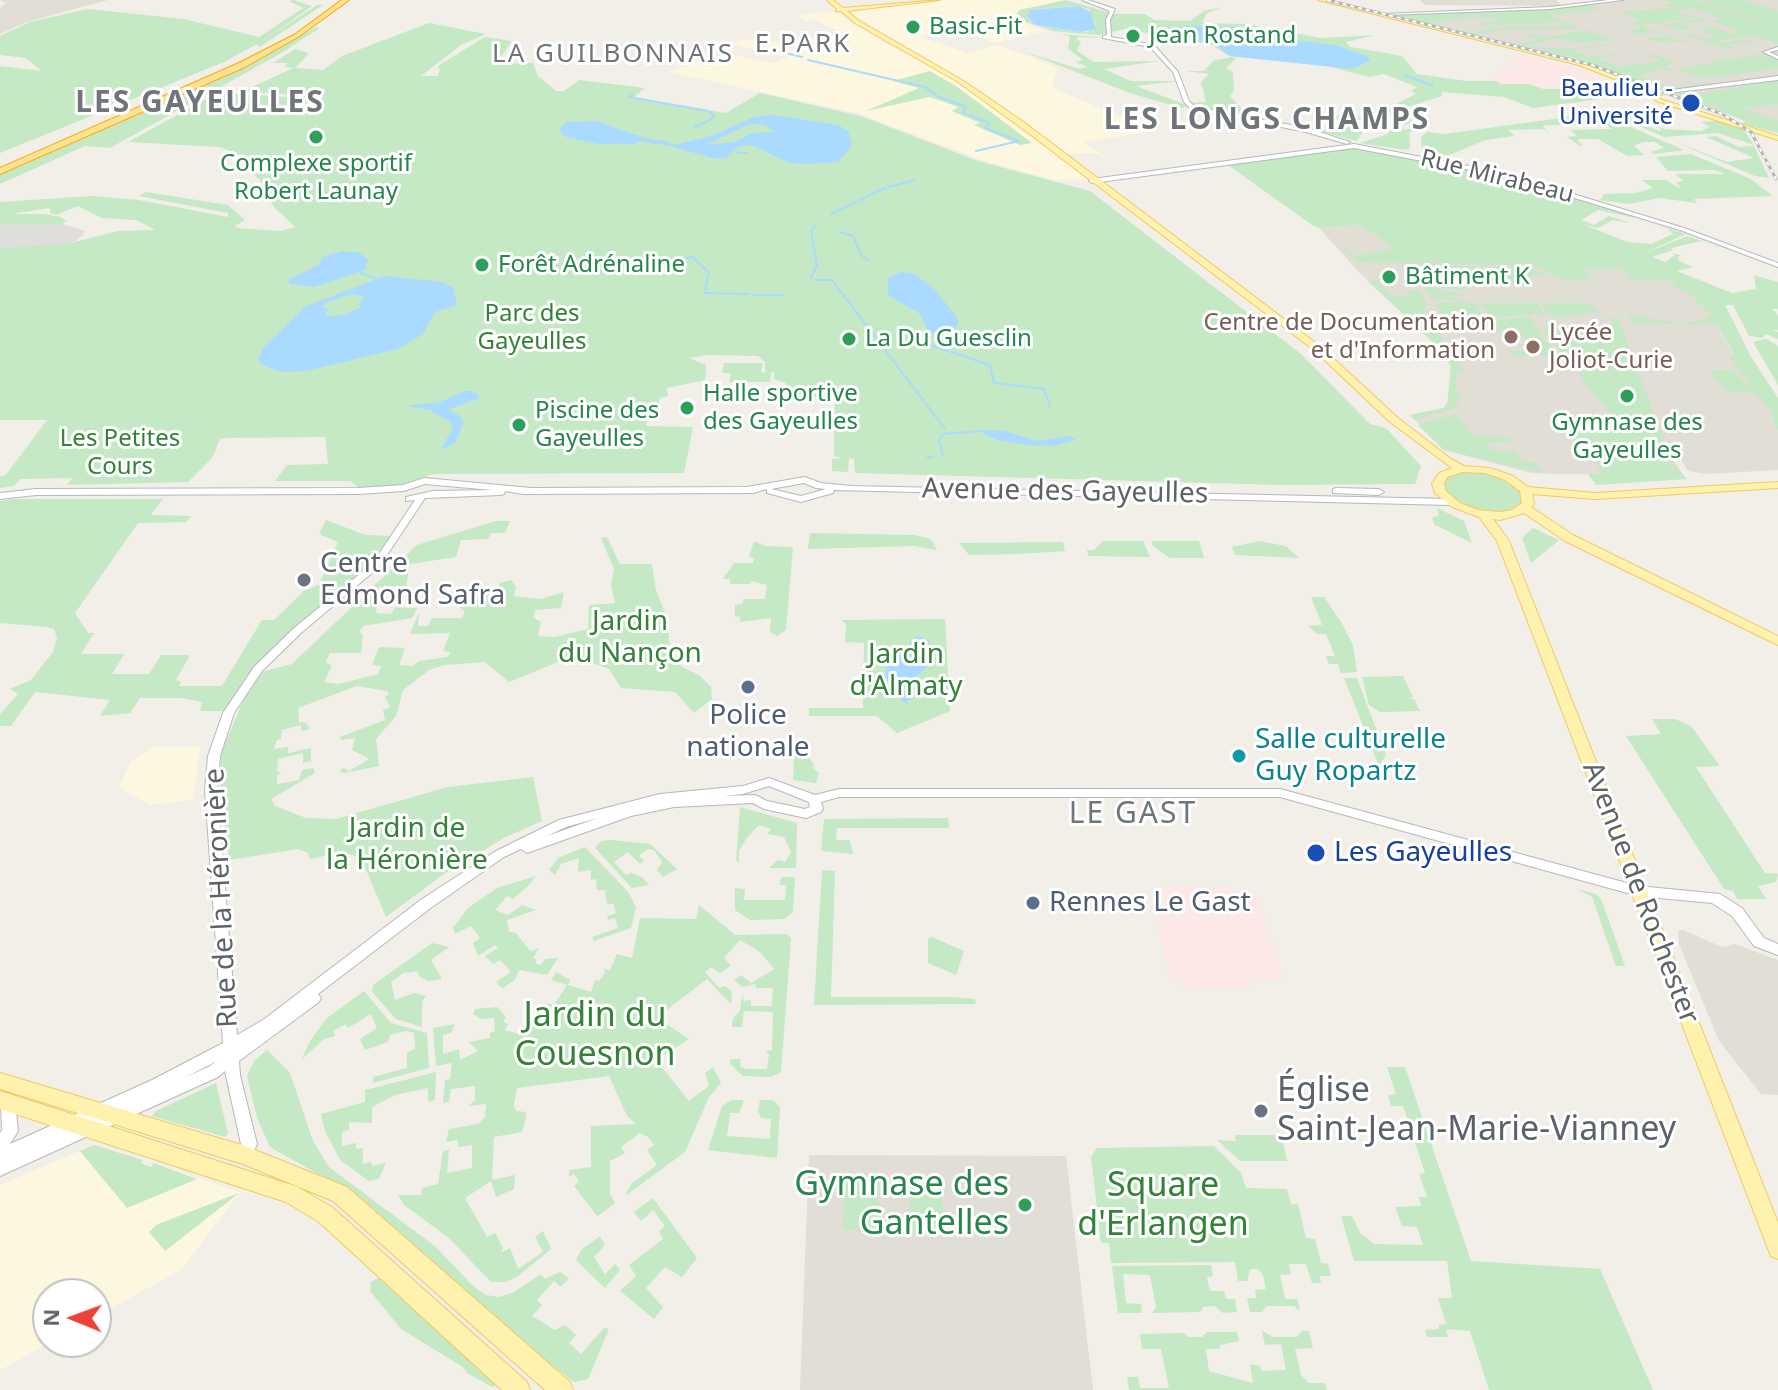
<!DOCTYPE html>
<html>
<head>
<meta charset="utf-8">
<style>
	body { margin:0 }
	#map { position:relative; width:1778px; height:1390px; overflow:hidden; background:#f1efe8; font-family:"Noto Sans",sans-serif }
	canvas { display:block }
	.north { position:absolute; left:32px; top:1278px; width:80px; height:80px; box-sizing:border-box; background:#fff; border:2px solid #bfc1c3; border-radius:50%; rotate:271deg; font-size:22px; font-weight:700; line-height:32px; text-align:center; color:#5f6368 }
	.north::after { content:''; display:block; margin:auto; width:28px; height:36px; background:#ea4335; clip-path:polygon(50% 0,100% 100%,50% 72%,0 100%) }
</style>
</head>
<body>
<div id="map">
<canvas width="1778" height="1390"></canvas>
<div class="north">N</div>
</div>
<script>
const ctx = document.querySelector('canvas').getContext('2d');
ctx.lineJoin = 'round';
function fill(path, color) {
  ctx.fillStyle = color;
  ctx.fill(path, 'evenodd');
}
function toPath(rows) {
  const path = new Path2D();
  for (const r of rows) {
    path.moveTo(r[0], r[1]);
    for (let i = 2; i < r.length; i += 2) path.lineTo(r[i], r[i + 1]);
  }
  return path;
}
function strokePath(path, color, width, dash) {
  ctx.strokeStyle = color;
  ctx.lineWidth = width;
  ctx.lineCap = dash ? 'butt' : 'round';
  ctx.setLineDash(dash || []);
  ctx.stroke(path);
}
function drawText(font, color, halo, rows, align = 'center') {
  ctx.font = font + ' "Noto Sans",sans-serif';
  ctx.lineWidth = 6;
  ctx.setLineDash([]);
  ctx.textBaseline = 'middle';
  ctx.strokeStyle = halo;
  ctx.fillStyle = color;
  for (const [text, x, y, turn = 0] of rows) {
    ctx.save();
    ctx.translate(x, y);
    ctx.rotate((+turn || 0) * Math.PI / 180);
    ctx.textAlign = isNaN(turn) ? turn : align;
    if (halo) ctx.strokeText(text, 0, 0);
    ctx.fillText(text, 0, 0);
    ctx.restore();
  }
}
fill(toPath([
	[942,0,1066,0,1019,10,1018,22,1046,31,997,43,960,30,919,36,967,53,998,45,1053,66,1057,69,1052,86,1057,90,1154,131,1083,142,1105,157,1093,153,1065,154,982,91,849,12,854,8],
	[833,11,883,42,960,81,1089,179,1054,180,985,161,858,113,669,72,698,60,737,56,774,63,789,57,726,43,755,39,785,42,844,35,817,20,806,21,797,15],
	[153,747,200,747,193,800,149,805,119,787,131,761],
	[94,1145,143,1160,141,1163,151,1167,154,1163,240,1192,182,1269,96,1317,96,1294,48,1294,48,1342,51,1342,0,1370,0,1185]
]), '#fef7e0');
fill(toPath([
	[6,222,63,224,86,231,76,241,67,244,0,249,0,224]
]), '#e0deda');
fill(toPath([
	[0,0,108,0,27,22,0,34,0,8,6,3],
	[1420,0,1556,0,1563,6,1425,5],
	[1630,0,1778,0,1778,132,1605,69,1393,15,1548,9],
	[1362,225,1633,257,1703,299,1734,356,1730,357,1771,413,1778,432,1778,470,1706,474,1688,471,1677,453,1669,452,1683,475,1553,474,1531,473,1444,450,1410,415,1444,408,1447,404,1451,367,1446,355,1356,269,1319,228],
	[1683,930,1722,947,1735,944,1778,960,1778,1095,1761,1094,1719,1041,1679,944,1678,931],
	[809,1155,1066,1156,1093,1390,800,1390]
]), '#e1ded6');
fill(toPath([
	[1516,52,1580,70,1635,93,1534,107,1480,84,1498,75,1499,70,1513,66,1511,58,1520,57],
	[1169,887,1224,887,1258,898,1284,981,1253,981,1250,988,1192,988,1169,980,1152,895]
]), '#fce8e6');
fill(toPath([
	[294,0,312,6,266,39,317,5,323,5,260,47,257,44,224,62,0,153,0,66,42,71,26,58,0,55,0,36,30,22,88,9,183,19,259,37,303,8,289,1],
	[1066,0,1114,14,1145,14,1154,20,1190,21,1204,11,1222,7,1207,13,1202,23,1245,24,1321,38,1376,35,1346,42,1350,47,1402,56,1417,74,1466,81,1497,81,1501,84,1529,84,1543,89,1577,89,1558,93,1564,96,1584,95,1599,86,1608,88,1602,94,1607,98,1533,108,1504,97,1442,92,1442,96,1398,110,1396,113,1418,123,1405,124,1383,111,1416,94,1411,91,1417,87,1384,74,1369,77,1328,66,1229,56,1212,45,1125,29,1099,35,1053,31,1015,18,1019,10],
	[1071,6,1089,9,1096,25,1087,32,1072,31,1035,25,1027,16,1030,10],
	[1664,0,1693,0,1778,27,1778,44,1752,35,1717,40,1723,43,1747,40,1754,42,1727,44,1734,48,1726,49,1671,30,1708,39,1718,37,1697,29,1711,27,1732,34,1741,32,1711,21,1722,19,1694,8,1674,11,1686,16,1692,15,1700,17,1658,22,1665,24,1701,18,1710,21,1682,23,1692,29,1685,30,1653,23,1642,25,1652,31,1656,31,1662,32,1676,38,1665,41,1681,39,1687,42,1655,42,1647,39,1669,36,1656,32,1636,34,1628,30,1642,28,1631,23,1641,20,1619,12,1685,7,1663,6,1672,4],
	[1698,0,1744,0,1778,11,1778,26],
	[1588,5,1599,9,1551,16,1581,29,1509,29,1478,34,1481,37,1437,26,1471,32,1512,26,1565,26,1562,22,1481,25,1479,24,1502,19,1472,17,1433,23,1435,26,1393,15],
	[429,23,486,34,461,45,421,76,438,76,440,69,437,68,441,64,485,37,512,41,496,64,533,63,538,76,556,91,564,91,579,80,645,88,634,97,726,113,760,93,861,116,978,161,1090,191,1301,354,1370,424,1386,428,1421,466,1415,484,1281,485,855,473,854,459,849,458,848,472,832,471,832,459,843,458,834,456,835,398,798,397,789,394,786,383,774,379,774,372,771,372,770,382,729,382,731,373,722,373,724,363,763,363,761,372,765,373,765,362,758,356,708,355,689,358,706,365,705,380,667,388,668,396,660,398,657,410,649,412,646,426,693,427,684,473,433,474,386,489,361,489,350,481,275,481,287,465,328,464,325,437,227,438,220,439,212,458,188,482,67,485,72,478,20,479,14,486,0,488,0,476,5,476,47,420,0,420,0,248,67,244,118,231,155,230,136,220,102,218,78,206,56,215,50,213,50,208,11,214,45,214,61,217,66,221,63,224,0,224,0,202,92,196,139,200,228,217,228,213,139,196,146,192,228,205,245,220,235,226,237,228,280,231,295,227,274,207,261,188,264,186,237,153,219,147,128,142,217,93,287,97,291,95,244,91,293,68,284,67,288,63,273,63,295,49,309,53,295,68,323,70,342,56],
	[316,27,320,28,278,55,110,148,85,146,0,184,0,175,237,72],
	[1586,30,1616,41,1572,42,1559,38,1524,46,1568,49,1620,43,1572,50,1586,56,1625,54,1598,58,1619,67,1662,61,1648,55,1653,54,1674,62,1665,67,1680,73,1661,69,1639,75,1672,88,1705,83,1715,86,1664,89,1572,57,1484,37,1518,44,1538,40,1523,35,1549,37],
	[1061,34,1107,38,1078,37,1076,40,1081,41,1077,51,1094,62,1159,61,1104,69,1131,81,1179,81,1136,86,1189,106,1181,108,1130,93,1022,51,1079,69,1088,67,1076,62,1083,60,1068,49,1070,36],
	[1760,54,1778,59,1778,69,1703,78,1677,69],
	[1231,57,1236,58,1226,68,1233,72,1234,90,1230,96,1246,114,1254,115,1244,118,1197,108,1190,103,1206,102,1201,82,1209,74,1186,71,1204,71,1213,61],
	[930,71,956,86,1032,143,1020,145,974,125,980,123,952,111,958,107,930,97,866,111,919,88,893,81],
	[1778,80,1778,104,1742,108,1778,121,1778,133,1742,124,1745,121,1675,93,1704,93],
	[1598,113,1684,150,1655,154,1650,152,1664,148,1655,142,1643,142,1634,146,1645,155,1627,156,1598,139,1577,139,1583,146,1580,146,1567,137,1577,136,1571,130,1611,129,1608,126,1548,125,1542,126,1549,132,1542,129,1509,130,1514,136,1485,140,1447,156,1422,149,1421,137,1427,132,1444,134],
	[1340,115,1357,115,1362,120,1346,120,1366,127,1357,141,1316,130,1340,130,1342,123,1331,117],
	[1618,117,1631,118,1659,131,1662,130,1656,125,1664,129,1701,131,1710,127,1701,122,1717,121,1744,130,1754,145,1718,133,1664,137],
	[1414,129,1409,133,1410,148,1406,150,1359,143,1389,134,1386,130],
	[1716,136,1739,147,1754,146,1769,178,1755,176,1671,140,1727,162,1754,158,1706,137],
	[1341,149,1360,149,1497,174,1633,216,1635,218,1598,210,1581,220,1594,225,1609,216,1630,223,1613,220,1598,228,1585,225,1627,242,1651,244,1673,234,1668,229,1644,221,1686,234,1644,253,1688,236,1725,249,1701,241,1671,248,1673,250,1652,257,1666,262,1675,255,1672,253,1683,256,1678,256,1679,261,1693,267,1677,271,1732,293,1756,289,1754,275,1778,282,1778,309,1772,309,1778,315,1778,330,1772,330,1778,332,1778,339,1766,334,1762,338,1749,336,1733,305,1725,305,1751,357,1778,398,1778,432,1771,413,1756,393,1730,393,1708,370,1732,370,1756,393,1729,356,1734,355,1717,324,1631,324,1629,315,1676,323,1694,322,1712,315,1690,294,1667,282,1674,282,1671,280,1613,279,1630,278,1621,269,1584,269,1592,278,1611,279,1561,279,1533,265,1358,262,1336,242,1356,256,1394,248,1361,225,1319,228,1312,225,1228,165],
	[1691,154,1751,179,1773,196,1694,199,1697,203,1659,198,1629,204,1600,200,1604,194,1636,193,1653,188,1642,180,1666,180,1682,190,1676,182,1684,181,1675,174,1725,174,1715,170,1668,171,1656,157],
	[1416,266,1432,266,1427,279,1436,289,1467,295,1453,296,1460,300,1432,299,1411,270],
	[1436,266,1485,266,1493,276,1472,283,1457,271,1441,269,1469,284,1463,290,1441,288,1431,279,1433,272,1439,270],
	[1506,266,1511,272,1509,266,1532,267,1544,276,1528,276,1521,268,1513,268,1532,290,1514,282,1517,287,1498,277,1490,267],
	[1368,281,1378,281,1390,295,1410,296,1408,291,1418,290,1428,305,1422,309,1463,371,1456,371,1456,389,1461,398,1454,408,1414,420,1410,415,1444,408,1448,401,1451,367,1442,351],
	[1442,302,1474,303,1485,319,1446,320,1436,306],
	[1476,303,1537,303,1545,314,1493,317],
	[1540,303,1585,303,1599,311,1559,318,1550,315],
	[1530,317,1542,337,1559,356,1513,356,1512,351,1534,350,1519,331,1494,331,1489,324,1490,320],
	[1609,318,1618,318,1664,442,1648,443,1664,463,1673,463,1687,479,1596,485,1588,474,1603,474,1574,432,1624,431,1578,373,1581,372,1566,359,1572,358,1564,357,1543,330,1544,327,1583,332,1611,326],
	[1766,339,1778,346,1778,385,1753,342],
	[1457,414,1471,436,1506,437,1510,442,1486,442,1490,450,1515,451,1523,462,1535,462,1542,473,1444,450,1418,425],
	[1464,471,1502,477,1519,488,1524,501,1519,508,1502,513,1470,509,1446,495,1442,483,1447,476],
	[14,499,163,499,151,515,191,516,186,522,138,523,75,613,88,633,94,633,81,654,124,654,112,674,149,674,161,655,190,655,176,680,181,682,179,686,222,686,262,620,274,620,305,590,319,585,338,542,319,534,326,520,365,535,393,536,373,564,288,636,226,711,200,711,202,702,182,698,140,698,130,713,100,716,110,700,35,692,11,726,0,726,0,714,18,694,10,689,31,680,53,652,57,638,54,629,46,627,0,623,0,501],
	[1437,508,1464,521,1472,543,1435,525,1432,518,1439,515],
	[496,521,510,521,505,533,491,533,488,539,461,540,456,557,410,564,406,586,379,587,376,613,391,614,395,607,417,608,414,615,412,618,363,626,359,632,363,635,361,653,330,653,326,662,332,666,324,682,339,684,378,674,381,666,372,665,379,647,405,648,399,665,413,666,419,661,448,657,450,652,443,651,450,633,410,634,419,612,418,626,428,626,432,618,462,618,465,612,458,606,463,594,495,595,500,583,511,580,516,587,514,596,541,599,564,592,561,608,535,610,534,618,541,622,538,636,554,637,588,629,589,605,615,603,611,585,614,569,601,538,607,537,620,564,652,564,656,590,667,618,670,650,682,667,699,675,711,687,712,699,694,713,675,692,621,688,609,669,573,656,509,682,485,662,444,665,429,670,403,690,396,716,376,739,379,766,344,773,339,771,344,768,349,771,369,759,352,750,355,738,341,740,340,737,385,720,383,710,390,707,385,697,389,694,387,691,357,686,298,708,299,722,306,723,310,729,301,731,301,725,282,730,281,739,277,740,274,749,288,747,288,753,311,748,311,761,303,763,303,753,278,759,277,771,281,774,277,775,277,784,299,780,302,770,313,768,315,773,271,799,275,806,306,818,336,819,448,787,533,777,542,821,504,838,444,874,386,917,361,858,343,852,310,859,308,853,298,849,229,860,220,787,221,753,243,701,262,672,292,664,417,545],
	[1533,528,1559,540,1531,563,1522,538],
	[810,533,915,535,931,539,937,550,914,546,808,549],
	[754,541,765,546,793,547,786,630,777,636,770,632,771,618,740,622,740,617,735,616,735,605,742,604,744,599,765,599,767,585,751,581,750,584,730,584,730,579,723,579,734,563,753,563,754,558,749,557],
	[1103,541,1143,541,1150,557,1088,556,1087,550,1094,550],
	[1152,541,1199,541,1204,558,1170,558,1153,546],
	[1259,541,1286,546,1299,558,1235,555,1232,547],
	[1063,542,1065,551,1018,554,969,555,959,543],
	[1311,597,1324,597,1341,622,1353,645,1357,672,1341,673,1338,664,1329,664,1326,656,1335,656,1326,634,1317,634,1308,626,1322,625],
	[945,619,950,711,897,733,877,716,809,716,809,708,863,708,864,643,845,642,846,624,841,620],
	[1403,676,1413,697,1407,699,1414,699,1420,711,1380,712,1369,705,1362,677],
	[1344,678,1357,678,1386,755,1379,766],
	[1652,719,1675,719,1691,726,1720,766,1696,767,1765,873,1778,874,1776,882,1758,886,1766,899,1737,899,1733,891,1724,889,1626,736,1661,734],
	[795,740,803,740,803,748,815,767,811,766,819,773,816,783,793,780],
	[740,807,797,823,796,868,769,868,778,860,785,862,791,852,784,837,767,834,771,829,759,825,746,839,739,851,739,863,736,861],
	[948,818,949,828,837,828,836,840,850,840,853,854,821,851,824,819],
	[611,840,650,844,677,869,663,877,657,870,662,862,654,850,648,849,639,855,644,861,640,864,628,852,614,862,626,875,631,873,642,877,649,885,632,888,595,848,601,841],
	[585,847,629,893,636,908,631,928,594,941,592,937,618,928,615,918,608,920,607,916,616,913,613,903,607,905,605,890,597,890,596,879,591,880,591,870,578,872,579,858,561,864,555,875,549,870,558,858],
	[822,870,835,871,831,997,951,997,975,999,976,1004,814,1005],
	[536,876,527,887,513,899,507,896,495,910,508,915,522,905,536,910,507,920,509,932,516,933,530,951,539,948,533,958,537,959,535,963,541,965,545,959,558,958,547,975,519,970,515,980,502,988,496,982,511,972,500,960,493,964,485,956,498,948,495,945,478,956,473,943,480,938,471,926,455,934,453,928,468,908,497,888],
	[781,877,795,877,793,912,785,919,750,920,735,910,735,888,745,889,744,900,785,900,786,885,780,885],
	[1577,889,1596,894,1601,899,1625,966,1616,966,1592,897],
	[699,905,735,935,786,934,791,938,781,1072,771,1077,743,1076,730,1064,730,1059,741,1059,740,1066,746,1069,767,1069,769,1054,766,1051,772,1050,773,1012,744,1011,742,1027,732,1027,733,1018,740,1011,742,995,744,1001,751,1000,751,1006,772,1006,773,988,756,988,755,984,742,987,734,980,741,975,751,983,774,969,760,952,740,940,724,958,731,965,725,970,720,974,711,967,705,972,719,988,725,986,732,992,731,1004,707,979,668,1009,660,1020,689,1039,656,1060,689,1101,709,1086,705,1073,713,1067,721,1083,709,1097,685,1152,625,1196,631,1184,657,1165,647,1150,654,1145,648,1137,640,1133,621,1147,625,1153,610,1161,610,1194,615,1203,599,1215,597,1216,574,1186,579,1181,574,1174,569,1177,569,1170,591,1167,591,1126,636,1124,627,1116,609,1076,517,1088,514,1105,516,1111,526,1112,525,1123,522,1132,494,1137,492,1180,515,1175,514,1189,496,1197,491,1181,465,1198,487,1237,495,1233,503,1248,501,1253,510,1248,518,1269,543,1252,535,1237,543,1231,551,1249,517,1277,505,1282,491,1282,449,1238,404,1205,398,1195,421,1195,422,1188,438,1184,443,1151,449,1150,447,1173,472,1168,472,1145,458,1147,458,1140,446,1142,449,1129,478,1124,485,1117,486,1104,468,1106,475,1100,475,1086,451,1089,449,1102,443,1103,445,1080,450,1079,452,1063,436,1066,433,1028,455,1024,451,1033,443,1035,443,1054,459,1049,460,1060,478,1051,469,1042,490,1038,490,1033,495,1031,494,1018,481,1019,473,1014,475,1009,497,1007,506,1017,503,1022,508,1024,505,1030,522,1035,535,1019,538,1020,547,1003,554,1005,567,985,551,980,556,972,570,980,568,985,591,992,595,980,599,981,605,973,604,969,610,970,617,954,632,958,640,918,696,919],
	[932,937,964,951,956,975,928,963,928,938],
	[432,943,449,947,431,960,442,979,428,981,419,976,418,971,403,973,391,982,395,1000,414,993,426,996,422,1002,422,1027,396,1019,372,992,373,985],
	[364,991,391,1023,427,1033,429,1068,373,1083,373,1077,407,1068,407,1052,415,1049,414,1033,406,1031,390,1035,388,1042,365,1050,360,1039,377,1028,371,1014,348,1028,346,1024,333,1031,335,1036,324,1039,302,1059,310,1041,326,1019],
	[267,1050,290,1073,313,1141,329,1167,436,1247,473,1286,486,1295,499,1297,514,1292,541,1274,544,1279,560,1272,569,1278,561,1287,554,1281,537,1300,542,1305,532,1316,555,1330,565,1325,576,1335,569,1343,581,1354,604,1328,609,1329,588,1379,574,1382,544,1359,357,1196,270,1147,257,1118,247,1076,254,1061],
	[1387,1067,1405,1067,1471,1261,1600,1269,1653,1390,1489,1390,1470,1331,1446,1329,1448,1337,1427,1337,1425,1330,1439,1329,1439,1325,1446,1324,1438,1298,1452,1298,1447,1261,1354,1261,1341,1216,1352,1216,1360,1233,1374,1244,1423,1245,1417,1227,1402,1226,1395,1207,1421,1206,1419,1197,1427,1197,1419,1174,1425,1173,1403,1106,1391,1106,1388,1095,1396,1094],
	[436,1072,435,1100,428,1102,428,1088,395,1095,372,1107,372,1123,349,1122,349,1130,342,1132,342,1146,356,1143,356,1149,363,1148,363,1164,371,1162,372,1166,386,1163,379,1179,369,1181,340,1160,325,1131,321,1114,365,1102,365,1090],
	[216,1083,228,1133,225,1137,152,1116,156,1111],
	[744,1100,739,1113,730,1113,727,1136,770,1139,771,1119,761,1118,758,1111,760,1100,773,1100,780,1107,777,1158,708,1150,722,1106,731,1100],
	[1235,1135,1290,1135,1292,1142,1283,1142,1287,1161,1240,1161,1217,1140,1236,1141],
	[94,1145,143,1160,141,1163,151,1167,154,1163,197,1179,127,1208,80,1151],
	[1214,1146,1241,1173,1246,1188,1287,1189,1291,1204,1298,1204,1306,1238,1315,1239,1321,1263,1328,1264,1331,1276,1320,1276,1321,1283,1312,1283,1306,1264,1289,1264,1291,1274,1280,1275,1285,1299,1297,1299,1300,1311,1294,1306,1266,1306,1262,1312,1250,1312,1247,1298,1256,1298,1255,1290,1266,1289,1263,1275,1258,1269,1250,1269,1247,1281,1238,1281,1235,1262,1111,1263,1109,1243,1101,1243,1091,1157,1097,1148],
	[878,1174,879,1230,843,1230,844,1175],
	[909,1175,941,1175,943,1230,910,1230],
	[239,1193,165,1251,149,1232,158,1224],
	[653,1198,697,1258,682,1277,665,1267,646,1288,663,1307,654,1319,620,1291,636,1276,629,1265,663,1239,659,1231,665,1226,653,1210,641,1221,634,1212],
	[600,1236,605,1245,594,1257,605,1274,615,1264,620,1270,605,1288,576,1260,581,1250],
	[1211,1265,1213,1276,1207,1277,1210,1291,1224,1291,1226,1299,1235,1299,1237,1312,1223,1313,1215,1306,1203,1307,1200,1312,1152,1313,1156,1307,1150,1275,1123,1274,1126,1303,1141,1304,1142,1313,1118,1313,1112,1266],
	[380,1277,498,1384,492,1387,467,1373,463,1367,401,1329,370,1291,371,1282],
	[1262,1331,1273,1337,1297,1337,1302,1331,1309,1331,1313,1348,1295,1349,1301,1375,1309,1383,1325,1383,1327,1390,1129,1390,1127,1377,1138,1377,1140,1388,1169,1388,1161,1349,1142,1349,1140,1334,1184,1333,1188,1337,1202,1337,1207,1332,1237,1332,1239,1341,1220,1345,1220,1349,1206,1349,1209,1371,1253,1383,1250,1364,1260,1366,1261,1371,1286,1370,1281,1344,1265,1345]
]), '#c5e8c5');
fill(toPath([
	[1078,6,1091,12,1096,29,1080,32,1035,25,1027,16,1030,10],
	[1191,26,1242,27,1296,40,1335,45,1367,56,1370,61,1351,69,1230,56,1215,44,1153,32,1157,29],
	[773,115,838,125,848,131,852,145,838,162,808,164,789,163,752,145,739,146,728,157,716,159,670,146,711,136,754,117],
	[750,124,765,125,775,132,753,133,734,142,705,145],
	[597,121,620,130,646,138,634,144,599,144,566,137,559,130,566,122],
	[344,251,360,253,368,260,365,270,314,287,289,284,289,279,317,266,324,256],
	[901,272,915,274,935,290,955,315,958,321,955,331,942,334,929,332,919,313,888,295,888,278],
	[385,276,443,282,453,288,457,305,435,312,423,334,398,349,306,371,280,372,261,364,258,359,264,347,306,306],
	[353,294,365,297,358,304,362,307,344,315,325,316,328,309,322,307,326,302],
	[465,391,474,391,480,398,449,409,461,417,463,424,456,442,441,450,453,427,450,422,430,410,406,406,440,402],
	[977,430,1005,431,1037,441,1070,436,1076,440,1053,446,1027,445,998,440],
	[918,636,929,641,931,663,903,689,914,697,905,703,877,681,886,674,887,660,901,649,909,649,909,643]
]), '#aadaff');
strokePath(toPath([
	[761,47,802,57],
	[1537,52,1543,53],
	[1545,54,1569,59],
	[808,60,925,87,937,96,966,107,963,113,990,123,985,128,1019,141,976,151],
	[1593,66,1614,73],
	[1616,74,1633,80],
	[1405,75,1433,86],
	[1636,81,1650,87],
	[633,94,629,97,708,111,714,116,711,119],
	[695,127,710,120],
	[646,139,668,143],
	[643,141,674,145],
	[738,150,738,153,747,153],
	[889,187,914,180],
	[871,194,886,188],
	[859,201,869,195],
	[831,214,856,202],
	[839,232,853,236,861,255,868,260],
	[361,273,376,279],
	[587,273,693,257,709,273,705,290],
	[811,278,817,265,811,231,815,226],
	[815,280,832,280,945,429],
	[704,293,749,294],
	[754,295,783,295],
	[929,331,922,335,930,345,990,365,994,383,1044,389,1050,407],
	[943,456,939,441,943,434,981,431],
	[927,458,933,457]
]), '#aadaff', 2);
const minor = toPath([
	[1082,0,1088,0,1115,9,1110,20,1111,37,1154,45,1178,72,1189,101,1195,107,1307,128,1350,142,1347,144,1306,132,1191,109,1184,102,1173,72,1150,47,1103,38,1103,36,1107,35,1106,20,1110,11,1082,0],
	[1609,0,1623,0,1550,9,1385,15,1383,14,1550,7,1609,0],
	[1778,47,1778,50,1769,52,1778,56,1778,59,1763,52,1778,47],
	[1778,76,1778,80,1660,94,1657,92,1778,76],
	[1354,144,1505,173,1684,228,1778,263,1778,267,1680,230,1502,176,1354,148,1092,183,1089,181,1092,179,1354,144],
	[805,477,821,483,851,486,1450,499,1455,502,1450,505,834,490,833,493,801,502,767,493,767,489,753,493,523,494,505,491,504,494,501,495,425,498,379,567,301,633,262,671,234,713,220,756,217,790,237,1035,263,1020,422,899,496,851,559,820,660,794,743,786,769,778,815,795,839,789,1280,789,1638,886,1720,894,1742,908,1764,938,1778,944,1778,955,1754,946,1732,916,1712,903,1638,896,1280,797,839,797,821,802,823,809,821,812,806,818,764,809,753,803,674,807,631,816,527,853,521,849,504,857,432,907,318,994,321,998,319,1002,239,1061,240,1075,257,1144,250,1160,245,1162,240,1160,237,1155,241,1144,225,1071,218,1077,0,1176,0,1133,2,1130,1,1102,3,1097,8,1095,13,1097,15,1102,18,1131,10,1144,152,1080,223,1043,205,790,208,756,223,713,254,667,293,629,373,563,415,500,406,501,406,497,433,491,492,490,425,484,404,491,358,494,36,495,0,499,0,493,36,489,358,488,403,485,424,478,531,488,747,487,805,477],
	[804,483,816,488,826,489,801,496,771,489,804,483],
	[769,786,809,802,810,807,805,809,767,801,755,795,724,796,743,794,769,786],
	[598,818,547,836,566,827,598,818],
	[217,1061,208,1067,184,1078,217,1061],
	[1336,488,1379,489,1384,492,1379,495,1333,493,1333,489,1336,488]
]);
const major = toPath([
	[827,0,833,0,843,8,940,0,847,11,859,21,962,80,1025,123,1321,347,1398,418,1451,459,1464,466,1490,468,1513,476,1528,487,1595,493,1778,482,1778,488,1595,499,1532,494,1534,504,1531,507,1573,535,1778,636,1778,645,1565,541,1524,513,1500,520,1493,519,1509,541,1778,1223,1778,1259,1771,1256,1768,1249,1497,541,1479,517,1452,507,1435,493,1432,484,1439,473,1452,468,1390,422,1315,351,1027,132,958,82,855,23,841,11,836,11,837,9,827,0],
	[1463,472,1485,473,1505,480,1520,491,1522,503,1512,510,1500,512,1478,510,1460,503,1446,491,1444,484,1447,477,1463,472],
	[1318,0,1328,0,1583,63,1661,93,1661,95,1658,96,1660,99,1778,136,1778,140,1656,101,1650,93,1579,65,1318,0],
	[0,1073,245,1146,347,1187,570,1382,573,1390,545,1390,333,1201,243,1164,0,1089,0,1073],
	[0,1091,298,1187,333,1208,527,1382,530,1390,502,1390,319,1222,286,1202,0,1109,0,1091]
]);
const highway = toPath([
	[342,0,349,0,298,37,245,67,0,174,0,168,239,63,294,35,342,0]
]);
strokePath(minor, '#b5b8bc', 2);
strokePath(major, '#f2c960', 2);
strokePath(highway, '#f9ab00', 2);
fill(minor, '#fff');
fill(major, '#fff2af');
fill(highway, '#fde293');
const rail = toPath([
	[1327,0,1592,65,1722,114,1751,132,1776,179]
]);
strokePath(rail, '#b6b7b8', 3);
strokePath(rail, '#fff', 2, [4]);
for (const [x, y, r, color] of [
	[913,27,8,"#2e9e5b"],
	[1133,36,8,"#2e9e5b"],
	[1691,103,10,"#1a4fb4"],
	[316,137,8,"#2e9e5b"],
	[482,265,8,"#2e9e5b"],
	[1389,277,8,"#2e9e5b"],
	[1511,337,8,"#8d6e63"],
	[849,339,8,"#2e9e5b"],
	[1533,347,8,"#8d6e63"],
	[1627,396,8,"#2e9e5b"],
	[687,408,8,"#2e9e5b"],
	[519,425,8,"#2e9e5b"],
	[304,580,8,"#6b7280"],
	[748,687,8,"#5c6f8a"],
	[1239,756,8,"#0f9aa8"],
	[1316,853,10,"#1a4fb4"],
	[1033,903,8,"#5c6f8a"],
	[1261,1111,8,"#6b7280"],
	[1025,1205,8,"#2e9e5b"]
]) {
  const dot = new Path2D();
  dot.arc(x, y, r, 0, 2 * Math.PI);
  ctx.fillStyle = color;
  ctx.fill(dot);
  strokePath(dot, '#fff', 3);
}
drawText('24px', '#27864d', '#fff', [
	["Basic-Fit",929,27],
	["Jean Rostand",1149,36],
	["Complexe sportif",316,164,"center"],
	["Robert Launay",316,192,"center"],
	["Forêt Adrénaline",498,265],
	["Bâtiment K",1405,277],
	["La Du Guesclin",865,339],
	["Halle sportive",703,394],
	["des Gayeulles",703,422],
	["Piscine des",535,411],
	["Gayeulles",535,439],
	["Gymnase des",1627,423,"center"],
	["Gayeulles",1627,451,"center"]
], 'left');
drawText('24px', '#164399', '#fff', [
	["Beaulieu -",1673,89],
	["Université",1673,117]
], 'right');
drawText('24px', '#5f6368', '#fff', [
	["Rue Mirabeau",1497,177,14]
]);
drawText('24px', '#348238', '#fff', [
	["Parc des",532,314],
	["Gayeulles",532,342],
	["Les Petites",120,439],
	["Cours",120,467]
]);
drawText('24px', '#785e54', '#fff', [
	["Centre de Documentation",1495,323],
	["et d'Information",1495,351],
	["Lycée",1549,333,"left"],
	["Joliot-Curie",1549,361,"left"]
], 'right');
ctx.letterSpacing = '2px';
drawText('26px', '#70757a', '#fff', [
	["E.PARK",803,45],
	["LA GUILBONNAIS",613,55]
]);
ctx.letterSpacing = '0px';
drawText('28px', '#5f6368', '#fff', [
	["Avenue des Gayeulles",1065,492,1],
	["Avenue de Rochester",1640,893,69],
	["Rue de la Héronière",222,898,-93]
]);
drawText('28px', '#5b616d', '#fff', [
	["Centre",320,564],
	["Edmond Safra",320,596]
], 'left');
drawText('28px', '#348238', '#fff', [
	["Jardin",630,622],
	["du Nançon",630,654],
	["Jardin",906,655],
	["d'Almaty",906,687],
	["Jardin de",407,829],
	["la Héronière",407,861]
]);
drawText('28px', '#4e5e75', '#fff', [
	["Police",748,716],
	["nationale",748,748],
	["Rennes Le Gast",1049,903,"left"]
]);
drawText('28px', '#0d838f', '#fff', [
	["Salle culturelle",1255,740],
	["Guy Ropartz",1255,772]
], 'left');
drawText('28px', '#164399', '#fff', [
	["Les Gayeulles",1334,853]
], 'left');
ctx.letterSpacing = '2px';
drawText('bold 30px', '#70757a', '#fff', [
	["LES GAYEULLES",200,103],
	["LES LONGS CHAMPS",1267,120]
]);
ctx.letterSpacing = '0px';
ctx.letterSpacing = '2px';
drawText('30px', '#70757a', '#fff', [
	["LE GAST",1133,814]
]);
ctx.letterSpacing = '0px';
drawText('34px', '#348238', '#fff', [
	["Jardin du",595,1016],
	["Couesnon",595,1055],
	["Square",1163,1186],
	["d'Erlangen",1163,1225]
]);
drawText('34px', '#5b616d', '#fff', [
	["Église",1277,1091],
	["Saint-Jean-Marie-Vianney",1277,1130]
], 'left');
drawText('34px', '#27864d', '#fff', [
	["Gymnase des",1009,1185],
	["Gantelles",1009,1224]
], 'right');
</script>
</body>
</html>
